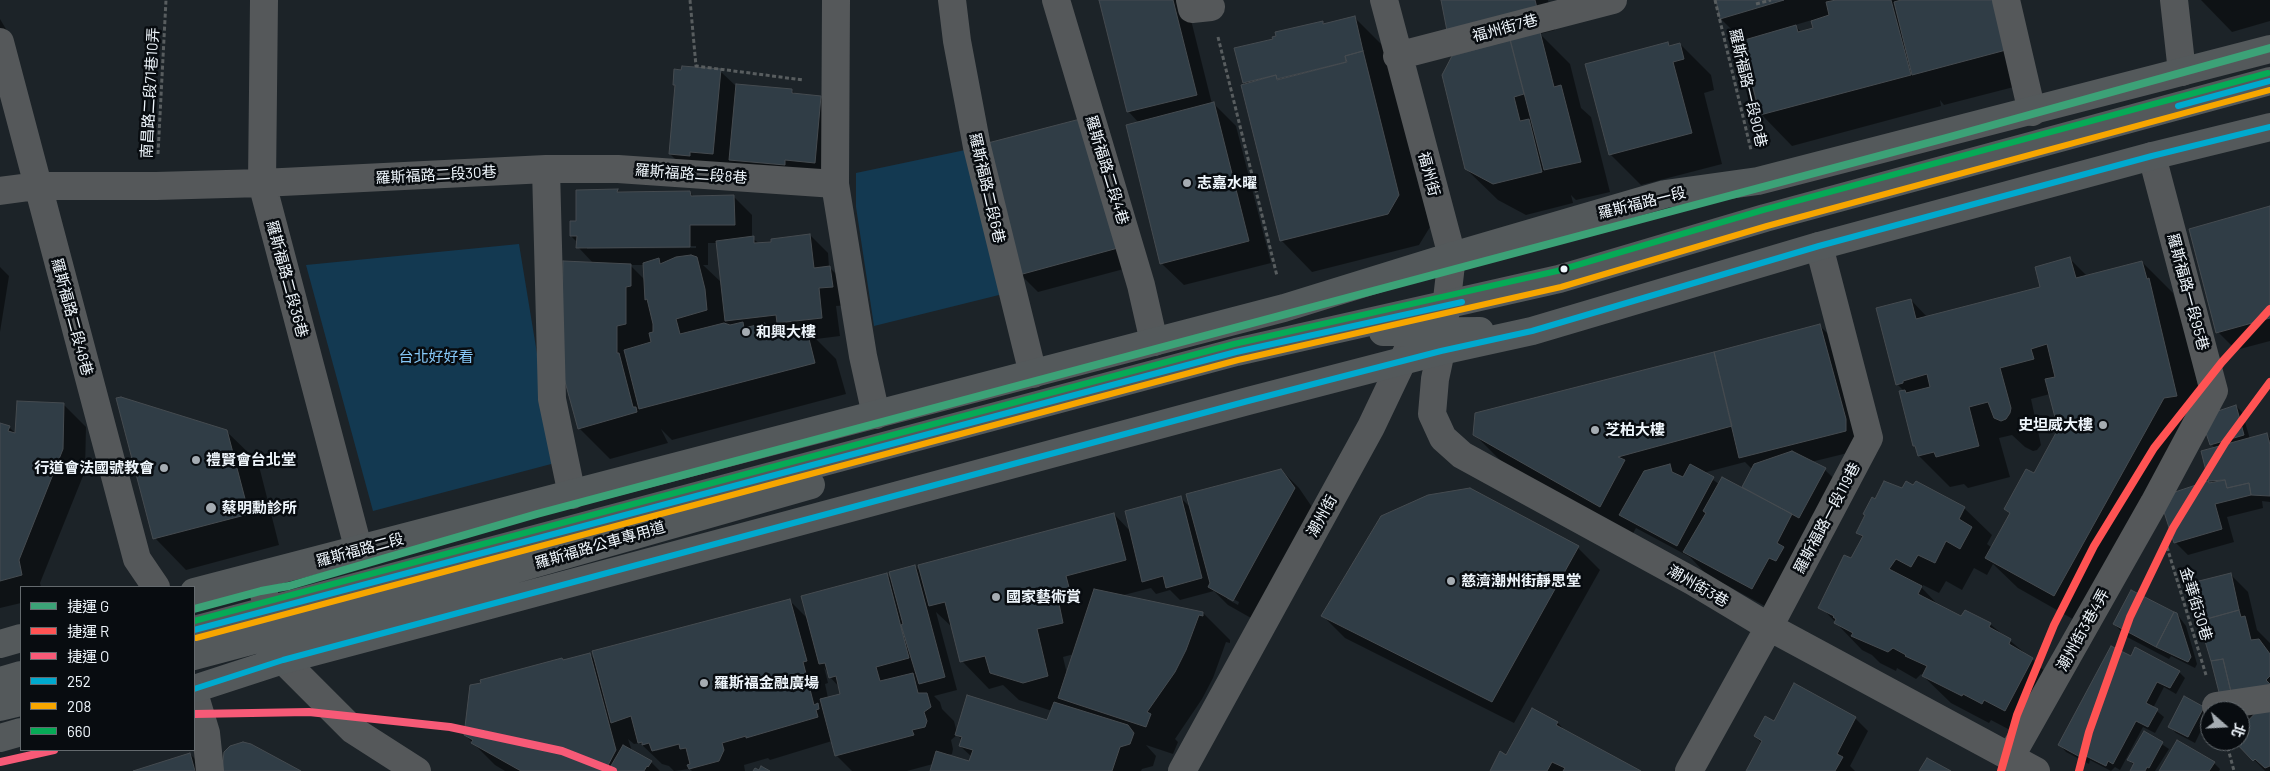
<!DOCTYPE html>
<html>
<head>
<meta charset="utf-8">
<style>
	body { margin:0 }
	#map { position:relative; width:2270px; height:771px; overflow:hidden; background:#1c2328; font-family:Barlow,"Noto Sans TC",sans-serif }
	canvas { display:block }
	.legend { position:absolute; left:20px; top:586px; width:175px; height:165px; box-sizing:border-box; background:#080c10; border:1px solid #646a6e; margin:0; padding:6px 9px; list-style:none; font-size:15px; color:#eff6fc }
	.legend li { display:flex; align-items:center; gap:10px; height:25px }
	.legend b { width:25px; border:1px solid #646a6e }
	.north { position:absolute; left:2200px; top:701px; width:50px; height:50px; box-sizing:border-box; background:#080c10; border:1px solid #646a6e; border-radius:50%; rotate:109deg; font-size:14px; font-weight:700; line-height:20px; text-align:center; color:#eff6fc }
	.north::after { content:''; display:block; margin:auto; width:18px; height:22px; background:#a5acb2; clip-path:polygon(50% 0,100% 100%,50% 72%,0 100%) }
</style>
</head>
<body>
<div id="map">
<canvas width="2270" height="771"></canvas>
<ul class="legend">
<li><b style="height:6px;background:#3ca277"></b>捷運 G</li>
<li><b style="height:6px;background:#ff5353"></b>捷運 R</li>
<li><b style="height:6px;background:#f75a77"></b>捷運 O</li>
<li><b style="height:6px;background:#00a9ce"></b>252</li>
<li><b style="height:6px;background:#f7a600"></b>208</li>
<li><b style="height:6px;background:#06aa56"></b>660</li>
</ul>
<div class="north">北</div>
</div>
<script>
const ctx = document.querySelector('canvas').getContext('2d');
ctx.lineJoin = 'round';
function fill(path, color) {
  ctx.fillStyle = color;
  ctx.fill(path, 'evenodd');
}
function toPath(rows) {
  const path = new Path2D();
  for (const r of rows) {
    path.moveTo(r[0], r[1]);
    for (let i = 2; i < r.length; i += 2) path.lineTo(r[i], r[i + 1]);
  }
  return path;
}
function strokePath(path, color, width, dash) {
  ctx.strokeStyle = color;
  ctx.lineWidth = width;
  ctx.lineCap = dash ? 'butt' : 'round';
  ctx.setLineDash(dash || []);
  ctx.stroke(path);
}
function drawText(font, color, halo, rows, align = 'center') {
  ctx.font = font + ' Barlow,"Noto Sans TC",sans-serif';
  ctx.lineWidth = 5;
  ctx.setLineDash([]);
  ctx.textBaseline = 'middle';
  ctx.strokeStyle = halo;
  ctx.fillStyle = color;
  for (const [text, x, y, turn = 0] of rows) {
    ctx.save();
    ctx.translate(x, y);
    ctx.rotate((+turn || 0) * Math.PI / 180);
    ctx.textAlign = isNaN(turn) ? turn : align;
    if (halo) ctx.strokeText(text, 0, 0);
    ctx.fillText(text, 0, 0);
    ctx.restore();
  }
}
fill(toPath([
	[970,149,1003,294,874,326,856,207,856,173],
	[519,244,555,463,373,511,306,265]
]), '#133951');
fill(toPath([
	[1101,0,1186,0,1212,104,1214,104,1236,126,1271,263,1184,285,1161,263,1139,123,1128,111],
	[1443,0,1548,0,1555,30,1540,34,1570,64,1581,108,1591,117,1610,192,1576,200,1571,195,1573,203,1526,215,1498,200,1466,169,1467,53],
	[1717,0,2009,0,2037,81,1944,105,1940,100,1941,106,1792,146,1761,114,1743,41,1721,19],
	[1812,20,1815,29,1801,32,1795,25],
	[2201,0,2270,0,2270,21,2232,32],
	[1355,18,1386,49,1430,227,1419,245,1312,272,1281,240,1236,49,1274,39,1322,22,1325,25],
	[0,19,13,41,0,91],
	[1667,43,1671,47,1680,44,1711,75,1714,90,1704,93,1722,164,1641,185,1610,154],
	[720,71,737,87,791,90,796,94,820,97,838,115,833,180,697,181,670,154],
	[1084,119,1135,266,1038,292,1020,274],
	[577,191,690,192,694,197,734,197,752,215,752,238,760,244,810,235,828,253,829,267,848,286,850,305,836,306,840,336,816,339,836,359,846,394,672,440,661,429,668,443,610,459,579,428,593,263,578,247,578,243,571,236,578,222],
	[708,243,717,243,722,283,703,265,708,265],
	[696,246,696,248,587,249,587,247],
	[630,265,644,265,645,280],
	[2270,207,2270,341,2236,350,2218,332],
	[2070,259,2087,276,2142,262,2173,293,2177,307,2180,311,2208,427,2085,626,2018,588,1993,564,1987,575,1974,568,1962,590,1946,581,1939,593,1923,585,1922,588,1941,608,1961,618,1990,624,2032,659,2060,686,2033,737,2012,726,2010,730,1991,720,1989,723,1951,703,1921,674,1916,679,1897,668,1896,671,1880,663,1872,655,1862,650,1819,605,1845,557,1851,560,1863,538,1858,533,1875,500,1964,508,1992,535,1987,544,1992,548,2010,514,2005,509,2035,475,2059,429,2050,394,2031,399,2041,445,2037,450,2033,451,2025,447,2012,435,1999,438,2010,477,1968,488,1964,484,1950,487,1919,456,1914,445,1904,391,1897,384,1911,300,1928,318,2042,288],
	[0,267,9,276,0,332],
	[1819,325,1838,344,1864,449,1811,462,1825,470,1848,492,1774,611,1706,574,1690,557,1636,528,1631,537,1506,466,1474,434],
	[1745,462,1752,469,1743,489,1719,484,1703,473],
	[63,404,86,427,85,471,40,583,41,587,21,587,21,603,0,608,0,424,9,427,16,434],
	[2236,406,2242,412,2250,439,2266,435,2270,438,2270,440,2267,440,2270,450,2270,502,2262,501,2263,508,2227,517,2234,542,2188,555,2175,542,2212,484,2216,449,2211,444],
	[226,431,258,462,279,545,186,570,155,538],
	[1281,470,1299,488,1312,507,1251,618,1228,605,1214,591,1180,600,1170,590,1156,594,1151,588,1120,596,1203,613,1230,640,1230,643,1226,642,1213,678,1202,699,1175,739,1178,742,1173,754,1146,745,1156,756,1153,766,1142,769,1141,771,931,771,933,764,907,771,852,771,836,755,832,741,770,760,768,758,744,765,745,771,692,771,690,769,674,771,669,766,662,764,640,743,634,744,628,739,632,751,651,762,660,771,505,771,495,765,465,735,564,661,590,654,595,660,790,601,808,619,886,574,893,580,915,566,922,573,1114,514,1131,532,1180,497,1191,508],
	[1227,596,1239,602,1238,605,1227,599],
	[936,612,953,628,962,661,989,689,1003,685,1019,700,1052,711,1048,722,957,733,954,721,942,709,940,702,934,696,957,690],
	[1074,654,1067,674,1063,657],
	[824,667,830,677,840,688,842,695,828,698,825,684,828,683],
	[957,735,962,740,960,746,972,757,970,763,946,755,952,754,953,749,951,740],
	[684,741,685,743,656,751,656,749],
	[1578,548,1600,570,1514,723,1345,638,1323,616],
	[2230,574,2248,592,2257,630,2270,643,2270,771,2265,771,2236,741,2240,741,2240,730,2249,721,2244,722,2240,718,2240,711,2202,627,2197,621],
	[2177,614,2186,626,2197,664,2195,668,2171,656,2169,659,2127,637,2114,624],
	[2131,658,2179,672,2185,678,2176,694,2164,687,2153,708,2164,717,2155,733,2143,727,2120,770,2115,767,2111,771,2090,760,2089,764,2066,752,2060,745],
	[2203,708,2209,714,2195,743,2176,733,2170,727],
	[1532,709,1558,723,1567,733,1639,771,1491,771,1507,756],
	[1855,718,1868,731,1850,766,1855,771,1748,771,1762,743,1755,736,1774,722],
	[2145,733,2169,749,2155,771,2131,771,2134,765,2129,760],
	[190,754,207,771,137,771],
	[2214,763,2220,769,2219,771,2160,771]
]), '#0007');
const building = toPath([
	[1099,0,1173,0,1197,95,1127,112,1099,0],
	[1441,0,1535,0,1538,12,1448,36,1441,0],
	[1716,0,1784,0,1720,19,1716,0],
	[1836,0,1891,0,1911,75,1760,115,1741,41,1796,25,1798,32,1813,28,1811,21,1829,15,1826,2,1836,0],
	[1901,0,1994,0,2006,50,1912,75,1894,2,1901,0],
	[1355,16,1363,51,1345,56,1346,62,1277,79,1276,75,1243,83,1234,48,1273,39,1272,37,1276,36,1275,32,1323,21,1323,24,1355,16],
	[1540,32,1554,87,1561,85,1581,162,1544,170,1510,39,1540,32],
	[1510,40,1524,94,1514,97,1520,121,1529,119,1542,172,1493,184,1465,169,1442,75,1452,56,1510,40],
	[1668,42,1669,46,1680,43,1684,59,1673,62,1692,133,1609,155,1585,64,1668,42],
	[1363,51,1399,195,1388,214,1280,241,1241,85,1276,75,1277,80,1347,62,1345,56,1363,51],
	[682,66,721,69,713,154,690,152,690,156,669,154,675,85,673,85,674,69,681,70,682,66],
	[736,84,792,89,792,93,821,96,815,163,785,160,785,165,729,160,736,84],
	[1214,102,1249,241,1160,264,1126,125,1214,102],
	[1084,118,1118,248,1019,275,984,144,1084,118],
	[618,189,617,192,690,191,691,196,734,195,735,225,690,225,690,247,576,248,577,236,570,236,570,221,576,221,576,190,618,189],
	[2270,206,2270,318,2216,333,2189,229,2270,206],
	[810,234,814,268,830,266,833,287,819,288,822,318,777,323,776,315,725,321,716,241,754,236,754,243,771,242,771,239,810,234],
	[691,255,697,257,705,289,707,310,676,319,680,334,724,323,730,325,743,322,744,328,765,323,767,331,787,326,795,330,806,327,815,363,639,409,624,350,651,342,649,333,653,332,653,324,647,299,645,300,643,263,659,258,660,264,676,257,691,255],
	[2070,257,2076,278,2142,261,2147,279,2149,278,2177,396,2164,398,2054,596,1985,558,2010,513,2004,509,2026,469,2034,473,2058,429,2045,379,2055,377,2047,344,2031,349,2034,359,2000,368,2011,408,2010,413,2006,419,2001,421,1994,418,1988,402,1969,407,1979,446,1936,457,1934,452,1918,456,1915,446,1913,446,1899,391,1905,390,1906,393,1930,387,1927,374,1903,381,1903,383,1896,385,1876,308,1911,299,1916,319,2040,287,2035,267,2070,257],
	[563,261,631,264,631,286,626,287,626,324,617,326,617,353,619,353,633,407,636,407,637,412,578,429,561,367,563,261],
	[1820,324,1846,419,1846,431,1739,458,1714,352,1820,324],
	[1714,352,1732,426,1618,457,1625,460,1600,507,1473,435,1475,413,1714,352],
	[121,397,227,430,249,514,153,539,116,398,121,397],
	[17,401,64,403,63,449,19,560,22,575,0,581,0,423,10,426,8,431,15,433,17,401],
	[2236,405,2244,435,2210,445,2206,433,2215,412,2236,405],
	[2267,433,2270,445,2270,496,2251,495,2249,483,2227,488,2225,480,2209,483,2201,451,2267,433],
	[1792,451,1826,468,1799,518,1742,487,1754,464,1792,451],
	[1670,464,1672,472,1683,477,1690,464,1714,477,1677,546,1619,515,1644,471,1670,464],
	[1281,469,1295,488,1233,601,1208,587,1210,583,1186,494,1281,469],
	[1722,477,1792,514,1777,543,1784,547,1776,561,1769,558,1752,589,1683,552,1706,513,1703,511,1722,477],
	[2225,480,2227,488,2249,483,2251,495,2215,504,2222,529,2174,543,2164,512,2175,492,2208,481,2225,480],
	[1884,481,1902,488,1906,481,1913,485,1916,481,1965,507,1959,519,1972,527,1960,549,1946,541,1935,563,1918,555,1911,567,1896,559,1889,569,1922,586,1918,594,1961,616,1965,610,1991,623,1989,627,2011,639,2009,644,2033,658,2005,711,1984,700,1982,704,1963,694,1962,696,1922,676,1927,666,1905,656,1906,655,1893,648,1888,652,1851,636,1853,633,1834,623,1836,619,1833,617,1834,616,1818,608,1844,555,1851,558,1863,536,1856,533,1865,515,1863,514,1872,497,1875,499,1884,481],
	[1470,488,1579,546,1492,702,1321,616,1381,516,1428,495,1470,488],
	[1181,496,1202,578,1166,588,1163,576,1142,582,1125,511,1181,496],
	[1114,513,1126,560,1066,576,1071,595,1058,599,1063,623,1037,629,1048,676,1023,683,990,673,985,656,960,662,945,602,929,606,918,565,1114,513],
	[915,565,945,677,919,684,901,625,903,624,889,572,915,565],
	[887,573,909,658,876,667,880,681,913,673,918,693,927,693,931,707,924,712,927,721,925,727,912,730,914,735,835,756,820,699,840,694,836,676,829,678,825,663,819,664,801,596,887,573],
	[2231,573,2239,610,2196,622,2187,584,2231,573],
	[1094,589,1203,612,1203,616,1199,615,1186,650,1175,672,1147,712,1151,714,1146,727,1058,698,1094,589],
	[2131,590,2174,612,2156,647,2113,624,2131,590],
	[790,599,807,661,803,662,814,705,818,703,819,709,816,710,818,717,746,738,746,736,722,743,724,750,719,761,689,769,687,765,690,764,686,748,680,749,679,744,652,751,649,743,642,745,642,742,638,743,631,716,611,723,592,651,790,599],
	[2239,610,2241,617,2245,616,2251,640,2259,639,2270,654,2270,676,2266,680,2270,684,2270,688,2232,696,2223,659,2211,661,2199,621,2239,610],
	[2174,612,2177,613,2191,657,2188,662,2156,647,2174,612],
	[2111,646,2131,656,2135,647,2180,671,2170,688,2157,682,2146,703,2158,709,2148,727,2136,721,2113,764,2108,761,2106,766,2084,755,2082,758,2058,745,2111,646],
	[590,653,616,750,605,771,521,771,471,743,473,740,464,735,470,685,481,683,480,680,562,658,563,660,590,653],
	[2223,659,2232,696,2221,700,2211,661,2223,659],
	[1794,683,1856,717,1837,754,1843,757,1835,771,1746,771,1762,741,1754,736,1765,716,1774,721,1794,683],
	[967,695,1047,720,1054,702,1128,725,1134,733,1130,744,1120,747,1112,771,930,771,936,751,969,761,973,750,959,746,962,737,955,735,967,695],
	[2184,696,2204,707,2188,737,2168,727,2184,696],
	[2265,703,2270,708,2270,766,2265,768,2255,759,2253,761,2234,741,2240,741,2240,729,2265,703],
	[1532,708,1558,722,1556,725,1641,771,1563,771,1565,768,1552,762,1547,771,1490,771,1500,751,1506,755,1532,708],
	[2144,731,2163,742,2149,768,2147,767,2145,771,2130,771,2134,763,2127,760,2144,731],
	[2177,740,2215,762,2209,771,2159,771,2177,740],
	[243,742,251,744,301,771,222,771,224,752,230,746,243,742],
	[623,745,652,761,648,767,647,766,644,771,608,771,623,745],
	[190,753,195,771,133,771,190,753],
	[1927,758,1951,771,1919,771,1927,758],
	[761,766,770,771,753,771,755,768,759,770,761,766]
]);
fill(building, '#303d46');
strokePath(building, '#454b50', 1);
strokePath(toPath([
	[690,0,696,66,803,80],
	[1715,0,1751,150],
	[1756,4,1771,0],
	[1218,37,1277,276],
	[158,154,166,0],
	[2167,547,2206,675],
	[2226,741,2234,771]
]), '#585d5f', 3, [4, 2.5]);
strokePath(toPath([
	[264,0,262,183,359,551],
	[836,0,835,184,863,356,876,415],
	[952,0,957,41,977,147,1033,374],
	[1056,0,1141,285,1154,342],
	[1190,0,1192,9,1211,7],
	[1384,0,1452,256,1441,351,1435,379,1432,414,1443,438,1462,455,1524,489,1694,582,1769,627,2036,771],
	[2006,0,2032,112],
	[2174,0,2182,72],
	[0,42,137,559,156,587],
	[1397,56,1613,0],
	[546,169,618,169,835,184],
	[0,191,37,186,156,186,262,183,546,169,552,399,572,495],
	[259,577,283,660,353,730,417,771],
	[194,693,206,733,210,771],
	[2216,706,2270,698],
	[2011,756,2154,503,2214,391,2152,156],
	[1182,771,1371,427,1411,343],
	[1689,771,1769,627,1869,438,1819,246]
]), '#55585a', 28);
strokePath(toPath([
	[1383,332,1480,331],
	[194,592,1284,308,1452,256,1665,194,1758,181,2270,49],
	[194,630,1236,352,1559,279,1765,218,2270,81],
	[0,644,21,638],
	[194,656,428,594,811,485],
	[0,681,21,675],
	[194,689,283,660,434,620,1248,401,1441,351,1532,331,1819,246,2152,156,2270,127],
	[0,707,21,702],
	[0,738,21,732]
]), '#54595b', 28);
strokePath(toPath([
	[2178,106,2270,81],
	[194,630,1236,352,1462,302],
	[194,689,283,660,1248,401,1441,351,1532,331,1819,246,2152,156,2270,127]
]), '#00a9ce', 6);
strokePath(toPath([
	[196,638,1238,360,1561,287,1767,226,2270,90]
]), '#f7a600', 6);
strokePath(toPath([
	[194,621,1234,344,1557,271,1763,210,2268,73]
]), '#06aa56', 6);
strokePath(toPath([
	[194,609,261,591,289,586,537,514,1946,138,2270,48]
]), '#3ca277', 8);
strokePath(toPath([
	[2001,771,2017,715,2054,625,2094,546,2154,448,2222,362,2270,309],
	[2079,771,2089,732,2130,617,2173,528,2225,443,2270,382]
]), '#ff5353', 8);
strokePath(toPath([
	[194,714,309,712,450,727,562,751,613,771],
	[0,762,54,750]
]), '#f75a77', 8);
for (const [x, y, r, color] of [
	[1187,183,5,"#a5acb2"],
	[1564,269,4.5,"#eff6fc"],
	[746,332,5,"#a5acb2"],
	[2103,425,5,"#a5acb2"],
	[1595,430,5,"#a5acb2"],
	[196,460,5,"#a5acb2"],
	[164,468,5,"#a5acb2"],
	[211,508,6,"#a5acb2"],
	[1451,581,5,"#a5acb2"],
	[996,597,5,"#a5acb2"],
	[704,683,5,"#a5acb2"]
]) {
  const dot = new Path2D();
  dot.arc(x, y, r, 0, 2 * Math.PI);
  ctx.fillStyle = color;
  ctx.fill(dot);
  strokePath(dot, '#080c10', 2);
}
drawText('15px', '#eff6fc', '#080c10', [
	["福州街7巷",1505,28,-15],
	["羅斯福路一段90巷",1748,88,77],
	["南昌路二段71巷10弄",150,93,-87],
	["羅斯福路二段4巷",1107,170,73],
	["羅斯福路二段8巷",691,174,4],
	["福州街",1429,174,75],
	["羅斯福路二段30巷",436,175,-3],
	["羅斯福路二段6巷",987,188,77],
	["羅斯福路一段",1642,203,-14],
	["羅斯福路二段36巷",287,279,75],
	["羅斯福路一段95巷",2188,292,75],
	["羅斯福路二段48巷",72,317,75],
	["潮州街",1322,516,-61],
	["羅斯福路一段119巷",1827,518,-62],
	["羅斯福路公車專用道",600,545,-16],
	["羅斯福路二段",360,550,-15],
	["潮州街3巷",1698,586,30],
	["金華街30巷",2196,604,73],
	["潮州街3巷4弄",2083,630,-61]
]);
drawText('bold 15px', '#eff6fc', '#080c10', [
	["志嘉水曜",1197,183],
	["和興大樓",756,332],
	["史坦威大樓",2093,425,"right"],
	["芝柏大樓",1605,430],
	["禮賢會台北堂",206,460],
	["行道會法國號教會",154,468,"right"],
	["蔡明勳診所",222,508],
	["慈濟潮州街靜思堂",1461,581],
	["國家藝術賞",1006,597],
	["羅斯福金融廣場",714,683]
], 'left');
drawText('15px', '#87c9f9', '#080c10', [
	["台北好好看",436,357]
]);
</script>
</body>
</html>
